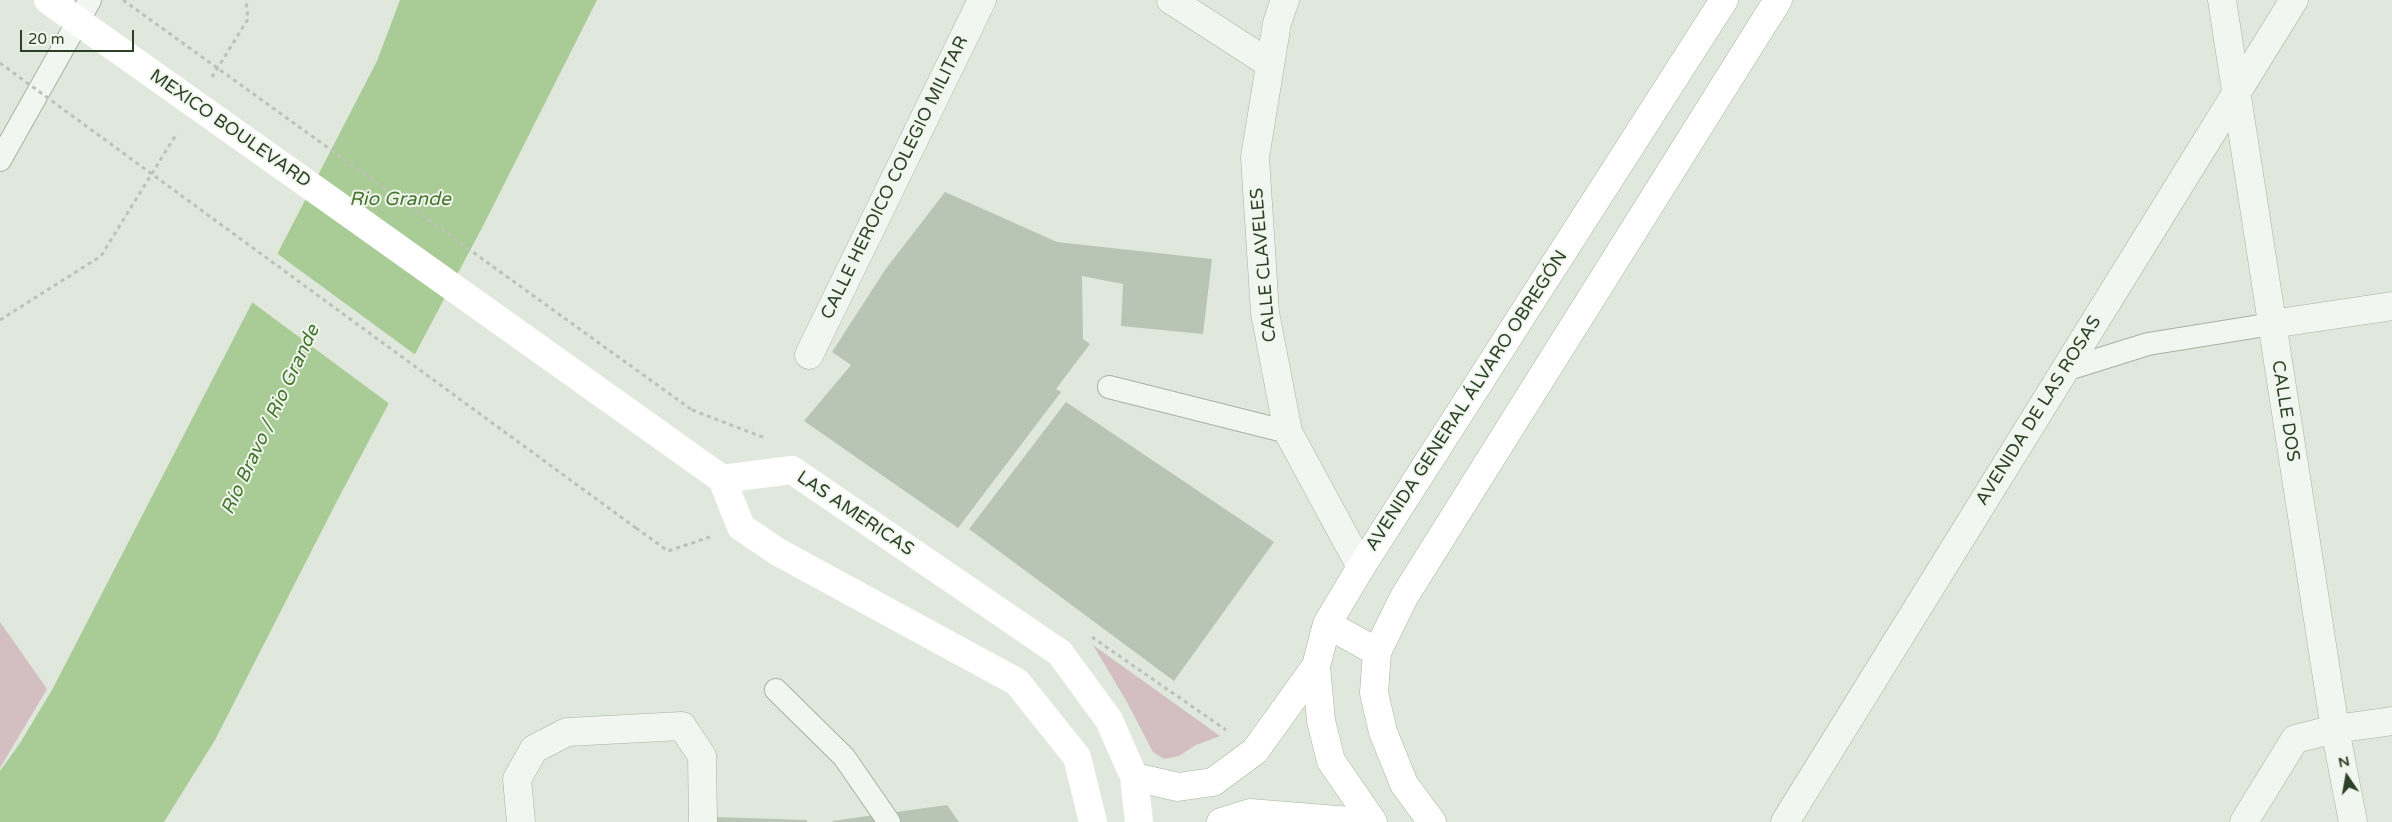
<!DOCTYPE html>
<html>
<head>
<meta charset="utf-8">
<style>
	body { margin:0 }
	#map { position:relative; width:2392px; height:822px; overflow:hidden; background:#e0e8dd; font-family:"Varela Round",sans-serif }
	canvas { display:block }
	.north { position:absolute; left:2322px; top:752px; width:50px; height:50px; -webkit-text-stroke:4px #f0f6ed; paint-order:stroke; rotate:348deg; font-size:14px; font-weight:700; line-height:20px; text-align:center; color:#2c4026 }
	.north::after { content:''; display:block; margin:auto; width:18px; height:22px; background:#2c4026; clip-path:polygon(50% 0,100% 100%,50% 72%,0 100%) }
	.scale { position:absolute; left:20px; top:30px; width:114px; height:22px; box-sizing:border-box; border:2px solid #2c4026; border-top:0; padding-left:6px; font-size:15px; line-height:18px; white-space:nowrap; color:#2c4026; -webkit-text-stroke:4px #f0f6ed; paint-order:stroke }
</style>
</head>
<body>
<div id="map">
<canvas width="2392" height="822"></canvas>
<div class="north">N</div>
<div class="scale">20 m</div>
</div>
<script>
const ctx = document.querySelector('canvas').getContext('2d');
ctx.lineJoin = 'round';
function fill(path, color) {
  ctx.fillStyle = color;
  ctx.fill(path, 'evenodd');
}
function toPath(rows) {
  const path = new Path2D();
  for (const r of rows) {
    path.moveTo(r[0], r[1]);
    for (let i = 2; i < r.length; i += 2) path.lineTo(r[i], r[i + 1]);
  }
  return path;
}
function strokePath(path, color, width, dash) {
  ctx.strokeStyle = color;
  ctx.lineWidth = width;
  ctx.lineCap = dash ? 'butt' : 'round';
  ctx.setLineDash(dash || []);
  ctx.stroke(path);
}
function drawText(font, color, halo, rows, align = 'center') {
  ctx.font = font + ' "Varela Round",sans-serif';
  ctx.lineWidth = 4;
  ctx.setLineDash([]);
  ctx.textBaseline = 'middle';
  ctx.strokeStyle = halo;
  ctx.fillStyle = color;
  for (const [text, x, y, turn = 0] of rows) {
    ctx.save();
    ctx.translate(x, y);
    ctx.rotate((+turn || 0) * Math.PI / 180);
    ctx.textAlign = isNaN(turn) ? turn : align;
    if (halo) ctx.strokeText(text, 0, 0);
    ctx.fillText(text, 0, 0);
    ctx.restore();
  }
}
fill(toPath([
	[0,622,47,689,0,768],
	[1093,645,1220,736,1196,745,1179,756,1164,759,1153,752,1128,704]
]), '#d3bec1');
fill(toPath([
	[400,0,597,0,484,224,338,499,215,740,164,822,0,822,0,771,20,743,52,690,377,61]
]), '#a9cb96');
fill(toPath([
	[275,252,417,356,391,405,249,300]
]), '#e0e8dd');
fill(toPath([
	[945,192,1057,242,1212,259,1203,334,1121,326,1123,284,1082,276,1083,339,1090,344,1056,389,1061,392,958,528,804,421,851,365,832,352,885,270],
	[1066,402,1274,542,1174,681,969,529],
	[947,805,959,822,833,822,832,821],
	[715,817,807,820,807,822,715,822]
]), '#b9c5b4');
const service = toPath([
	[0,160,90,0],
	[2065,370,2148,344,2272,324],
	[1109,387,1288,432],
	[776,690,844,757,889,822]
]);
const minor = toPath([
	[1171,0,1270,64],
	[1285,0,1277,23,1255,157,1265,313,1288,432,1361,567],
	[2222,0,2335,729,2353,822],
	[2272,324,2392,306],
	[809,355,982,0],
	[521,822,517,779,534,749,567,732,682,726,702,756,703,822],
	[1785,822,2294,0],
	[2244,822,2295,739,2335,729,2392,721]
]);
const primary = toPath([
	[1327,624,1377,652],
	[1134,777,1178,787,1213,782,1255,751,1316,666],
	[1221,822,1250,813,1362,822],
	[1373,822,1331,761,1321,721,1316,666,1327,624,1361,567,1724,0],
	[1432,822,1404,784,1383,732,1374,693,1377,652,1404,597,1778,0]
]);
strokePath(service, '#a6b2a2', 24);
strokePath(minor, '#a6b2a2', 29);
strokePath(primary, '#a3b59c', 29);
strokePath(toPath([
	[212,77,248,19,246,0],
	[0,320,101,256,177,133],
	[692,410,765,438],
	[636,528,668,551,710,537],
	[1092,637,1226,730]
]), '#bbc3b7', 3, [4, 4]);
strokePath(service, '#f2f6f0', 22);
strokePath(minor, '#f2f6f0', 28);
strokePath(toPath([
	[364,224,722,479],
	[722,479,792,470,1060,653,1109,720,1134,777,1139,822],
	[722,479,741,527,778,552,1017,682,1077,757,1093,822]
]), '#fff', 28);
strokePath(primary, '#fff', 28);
strokePath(toPath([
	[123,0,692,410],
	[0,63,636,528]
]), '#bbc3b7', 3, [4, 4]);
strokePath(toPath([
	[48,0,364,224]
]), '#fff', 28);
drawText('18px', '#2c4026', '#f0f6ed', [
	["MEXICO BOULEVARD",230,129,35],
	["CALLE HEROICO COLEGIO MILITAR",895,178,-64],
	["CALLE CLAVELES",1264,265,-95],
	["AVENIDA GENERAL ÁLVARO OBREGÓN",1467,401,-57],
	["AVENIDA DE LAS ROSAS",2039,411,-58],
	["CALLE DOS",2285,411,81],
	["LAS AMERICAS",855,514,34]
]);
drawText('italic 19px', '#46762d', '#f0f6ed', [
	["Rio Grande",400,200],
	["Río Bravo / Rio Grande",271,420,-65]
]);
</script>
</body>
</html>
